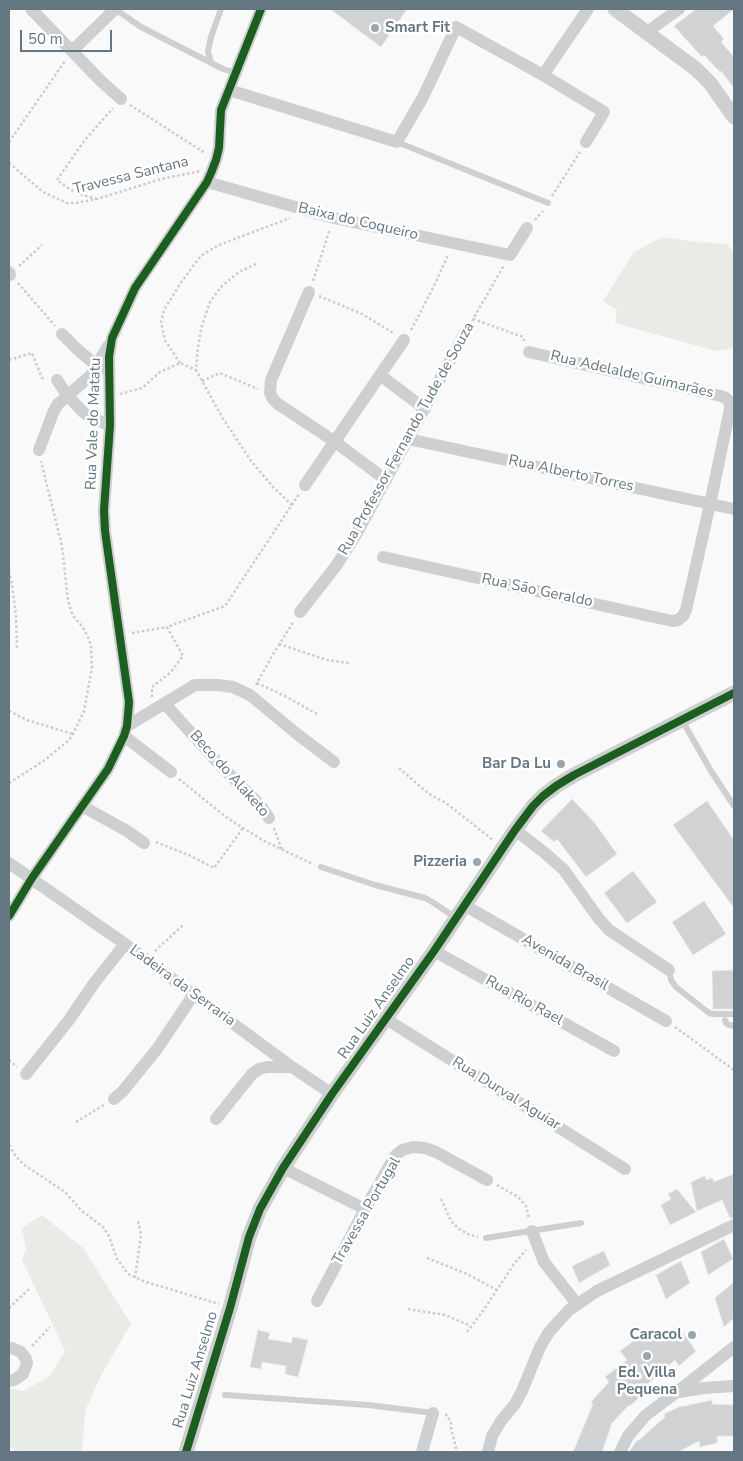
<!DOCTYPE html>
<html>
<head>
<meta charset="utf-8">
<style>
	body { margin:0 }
	#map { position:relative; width:743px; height:1461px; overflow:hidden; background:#f9f9f9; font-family:"Nunito Sans",sans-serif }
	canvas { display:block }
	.frame { position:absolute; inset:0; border:10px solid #657683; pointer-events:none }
	.scale { position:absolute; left:20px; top:30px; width:92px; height:22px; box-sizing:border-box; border:2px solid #657683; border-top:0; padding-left:6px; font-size:15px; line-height:18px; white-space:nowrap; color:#657683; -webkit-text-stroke:4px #fff; paint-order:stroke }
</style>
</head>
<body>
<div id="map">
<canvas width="743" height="1461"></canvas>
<div class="frame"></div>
<div class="scale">50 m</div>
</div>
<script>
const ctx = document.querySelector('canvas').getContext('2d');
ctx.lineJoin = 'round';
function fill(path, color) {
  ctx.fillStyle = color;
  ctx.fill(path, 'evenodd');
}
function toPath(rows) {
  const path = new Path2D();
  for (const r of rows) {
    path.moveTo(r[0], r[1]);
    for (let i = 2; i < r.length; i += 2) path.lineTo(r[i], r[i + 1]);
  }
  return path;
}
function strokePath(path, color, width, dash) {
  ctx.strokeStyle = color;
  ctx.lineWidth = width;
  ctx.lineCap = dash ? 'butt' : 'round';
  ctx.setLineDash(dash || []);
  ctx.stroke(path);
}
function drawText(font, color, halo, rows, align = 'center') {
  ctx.font = font + ' "Nunito Sans",sans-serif';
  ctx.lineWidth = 5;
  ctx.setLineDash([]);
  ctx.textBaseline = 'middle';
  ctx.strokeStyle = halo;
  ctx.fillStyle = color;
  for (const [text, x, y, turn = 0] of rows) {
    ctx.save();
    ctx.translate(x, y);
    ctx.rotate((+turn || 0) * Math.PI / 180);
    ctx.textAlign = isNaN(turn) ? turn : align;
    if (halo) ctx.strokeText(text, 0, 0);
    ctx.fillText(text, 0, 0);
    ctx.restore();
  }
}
fill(toPath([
	[662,237,696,242,727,244,734,253,734,348,716,351,615,323,617,310,603,301,634,252],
	[42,1215,83,1248,131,1324,100,1377,85,1411,82,1452,22,1452,9,1447,9,1388,23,1391,50,1376,65,1351,22,1260,26,1249,22,1228]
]), '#e8ebe6');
const building = toPath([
	[330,9,407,9,381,47,330,9],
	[696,9,734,9,713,26,724,39,721,42,734,57,734,88,721,71,720,72,704,55,702,57,674,26,696,9],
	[572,799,594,822,617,854,586,877,557,839,554,842,541,831,572,799],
	[707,801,734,840,734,908,673,825,707,801],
	[633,871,657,902,627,923,604,893,633,871],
	[704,901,726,934,693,955,672,922,704,901],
	[734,970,734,1009,713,1009,712,971,734,970],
	[734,1174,734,1217,730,1218,722,1200,697,1211,691,1182,705,1176,706,1180,712,1178,714,1182,734,1174],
	[677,1189,696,1212,670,1225,661,1205,671,1199,668,1194,677,1189],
	[724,1239,733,1259,708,1275,701,1252,724,1239],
	[604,1251,610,1265,579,1283,572,1266,604,1251],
	[681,1261,690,1283,666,1299,656,1275,681,1261],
	[734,1282,734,1318,724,1327,715,1298,734,1282],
	[678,1326,696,1351,679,1366,675,1360,643,1388,646,1391,630,1406,629,1405,612,1423,602,1452,573,1452,593,1404,591,1402,609,1382,605,1377,627,1360,620,1351,651,1328,659,1340,678,1326],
	[258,1330,270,1333,268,1339,291,1343,293,1337,308,1340,298,1377,285,1374,286,1366,262,1362,261,1369,250,1367,258,1330],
	[712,1400,712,1404,734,1405,734,1436,717,1436,717,1443,700,1447,699,1441,678,1452,629,1452,637,1440,638,1441,665,1417,664,1414,681,1406,681,1407,712,1400]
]);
fill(building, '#d0d2d3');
strokePath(building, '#e8e8e8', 1);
strokePath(toPath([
	[130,105,205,153],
	[9,142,65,61],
	[9,163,43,192,67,203,76,203,97,199,161,179,200,171],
	[552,196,580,152],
	[97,199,79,194,68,188,57,180,84,141,113,108],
	[535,220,543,211],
	[256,264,239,272,222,286,210,302,202,325,198,347,196,370,222,417,251,461,274,488,292,505],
	[19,266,42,245],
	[313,281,330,229],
	[18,283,55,326],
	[319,296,362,314,395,334],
	[473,319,523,337,524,341],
	[472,321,504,265],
	[411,330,434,286,448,255],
	[9,360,32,353,42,378,46,378],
	[180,363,165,340,161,322,164,310,180,284,196,262,202,255,219,245,290,218],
	[202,381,220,373,258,389],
	[120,394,142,388,160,372,180,363,196,370],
	[9,571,12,584,16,616,17,648],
	[132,633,167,627],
	[279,644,327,660,349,663],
	[257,683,285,696,317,714],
	[256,685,272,656,294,621],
	[152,697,152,687,171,672,183,656,167,627,225,606,299,494],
	[9,711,27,720,73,734],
	[399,768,429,794,446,803,493,840],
	[179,779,226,817,243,828,266,842,313,864],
	[9,783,45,760,69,740,73,734,84,711,92,668,91,646,88,637,82,626,73,616,68,601,62,546,41,461],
	[274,828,282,850],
	[156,842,191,856,214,868,243,828],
	[155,951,183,925],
	[675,1027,734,1070],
	[9,1060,17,1067],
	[76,1122,104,1105],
	[9,1145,15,1155,23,1164,65,1192,82,1211,103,1227,109,1236,117,1259,128,1274,143,1281,219,1304],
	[497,1185,518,1197,526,1206,529,1219],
	[441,1199,451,1221,459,1229,470,1235,478,1237],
	[427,1258,467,1274,497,1290],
	[135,1278,141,1235,138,1221],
	[9,1308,29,1289],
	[408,1309,445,1315,471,1326],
	[467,1332,483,1311,514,1264,526,1250],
	[32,1346,50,1327],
	[445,1415,447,1415,451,1423,451,1428,457,1452]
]), '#cbcccd', 2.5, [2.5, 2.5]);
strokePath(toPath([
	[115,9,141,27,223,69,236,73],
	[211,63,208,51,211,37,221,9],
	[397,142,548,203],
	[682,720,711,771,734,806],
	[321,867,375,885,425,898,434,903,456,918],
	[669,970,671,980,676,987,709,1013,713,1014,734,1014],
	[725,1020,726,1023,729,1025,734,1026],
	[486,1238,581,1223],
	[225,1395,368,1405,433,1413]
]), '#cecfd0', 6);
strokePath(toPath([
	[31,9,101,81,121,99],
	[647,32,679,9],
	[72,51,115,9],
	[543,75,588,9],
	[229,90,397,142,423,97,456,27,543,75,604,112,586,142],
	[207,182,334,218,510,255,527,228],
	[9,272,10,275],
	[309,292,271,380,270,393,273,399,278,404,334,441,386,480],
	[62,334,79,351,101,369],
	[380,375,425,409],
	[57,380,67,395,83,412,91,418,110,425],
	[408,439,734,509],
	[39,450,53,413,58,404,90,376,108,346],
	[305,485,404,340],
	[383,557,672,621,678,620,683,616,686,610,710,504,730,409,730,403,726,398,721,396,529,352],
	[300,612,336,566,357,533,466,331],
	[165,704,220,765,261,806,269,818],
	[127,726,195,685,218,685,233,687,250,695,297,734,334,762],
	[124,736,171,772],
	[82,806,127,831,144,843],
	[515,830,545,853,564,870,599,919,609,930,669,970],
	[9,863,125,944,292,1067,332,1094],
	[464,905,666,1021],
	[9,916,32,878,108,769,124,736,127,726,129,702,105,531,104,510,110,425,109,357,112,338,135,288,207,182,211,173,216,160,219,148,221,110,261,9],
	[434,951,614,1051],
	[386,1019,625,1169],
	[26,1074,69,1020,95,982,125,944],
	[114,1099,123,1091,157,1049,194,994],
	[216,1119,252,1074,259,1069,267,1067,292,1067],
	[283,1168,365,1209],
	[532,1231,544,1262,577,1304],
	[317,1301,365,1209,395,1156,402,1150,413,1147,425,1148,436,1152,487,1180],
	[9,1348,12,1348,21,1352,26,1359,27,1363,23,1374,14,1380,9,1381],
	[680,1392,704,1388,734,1386],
	[422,1452,433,1413],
	[488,1452,492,1436,501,1421,515,1404,522,1391,540,1347,549,1332,569,1310,597,1291,734,1225],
	[620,1452,628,1436,646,1415,677,1392,734,1347]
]), '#cecfd0', 12);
strokePath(toPath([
	[615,9,696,69,710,83,734,117],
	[186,1452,230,1308,249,1237,260,1209,283,1168,332,1094,434,951,515,830,533,806,543,796,556,786,574,775,734,693]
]), '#cecfd0', 15);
strokePath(toPath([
	[9,916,32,878,108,769,124,736,127,726,129,702,105,531,104,510,110,425,109,357,112,338,135,288,207,182,211,173,216,160,219,148,221,110,261,9],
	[186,1452,230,1308,249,1237,260,1209,283,1168,332,1094,434,951,515,830,533,806,543,796,556,786,574,775,734,693]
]), '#1b5e20', 8);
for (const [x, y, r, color] of [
	[375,28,5,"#99a4ac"],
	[561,764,5,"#99a4ac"],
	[477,862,5,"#99a4ac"],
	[692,1335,5,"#99a4ac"],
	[647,1356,5,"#99a4ac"]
]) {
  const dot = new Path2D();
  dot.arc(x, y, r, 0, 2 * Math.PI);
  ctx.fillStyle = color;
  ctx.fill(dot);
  strokePath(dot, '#fff', 2);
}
drawText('bold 15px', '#657683', '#fff', [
	["Smart Fit",385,28,"left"],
	["Bar Da Lu",551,764],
	["Pizzeria",467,862],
	["Caracol",682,1335],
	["Ed. Villa",647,1373,"center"],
	["Pequena",647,1390,"center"]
], 'right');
drawText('15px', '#657683', '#fff', [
	["Travessa Santana",131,176,-14],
	["Baixa do Coqueiro",358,222,13],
	["Rua Adelalde Guimarães",632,375,13],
	["Rua Vale do Matatu",94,424,-88],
	["Rua Professor Fernando Tude de Souza",407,439,-61],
	["Rua Alberto Torres",571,474,12],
	["Rua Sāo Geraldo",537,591,12],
	["Beco do Alaketo",229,774,48],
	["Avenida Brasil",565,963,30],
	["Ladeira da Serraria",182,986,36],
	["Rua Rio Rael",524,1001,29],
	["Rua Luiz Anselmo",377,1008,-55],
	["Rua Durval Aguiar",506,1094,32],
	["Travessa Portugal",367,1211,-60],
	["Rua Luiz Anselmo",196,1370,-73]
]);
</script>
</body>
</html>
